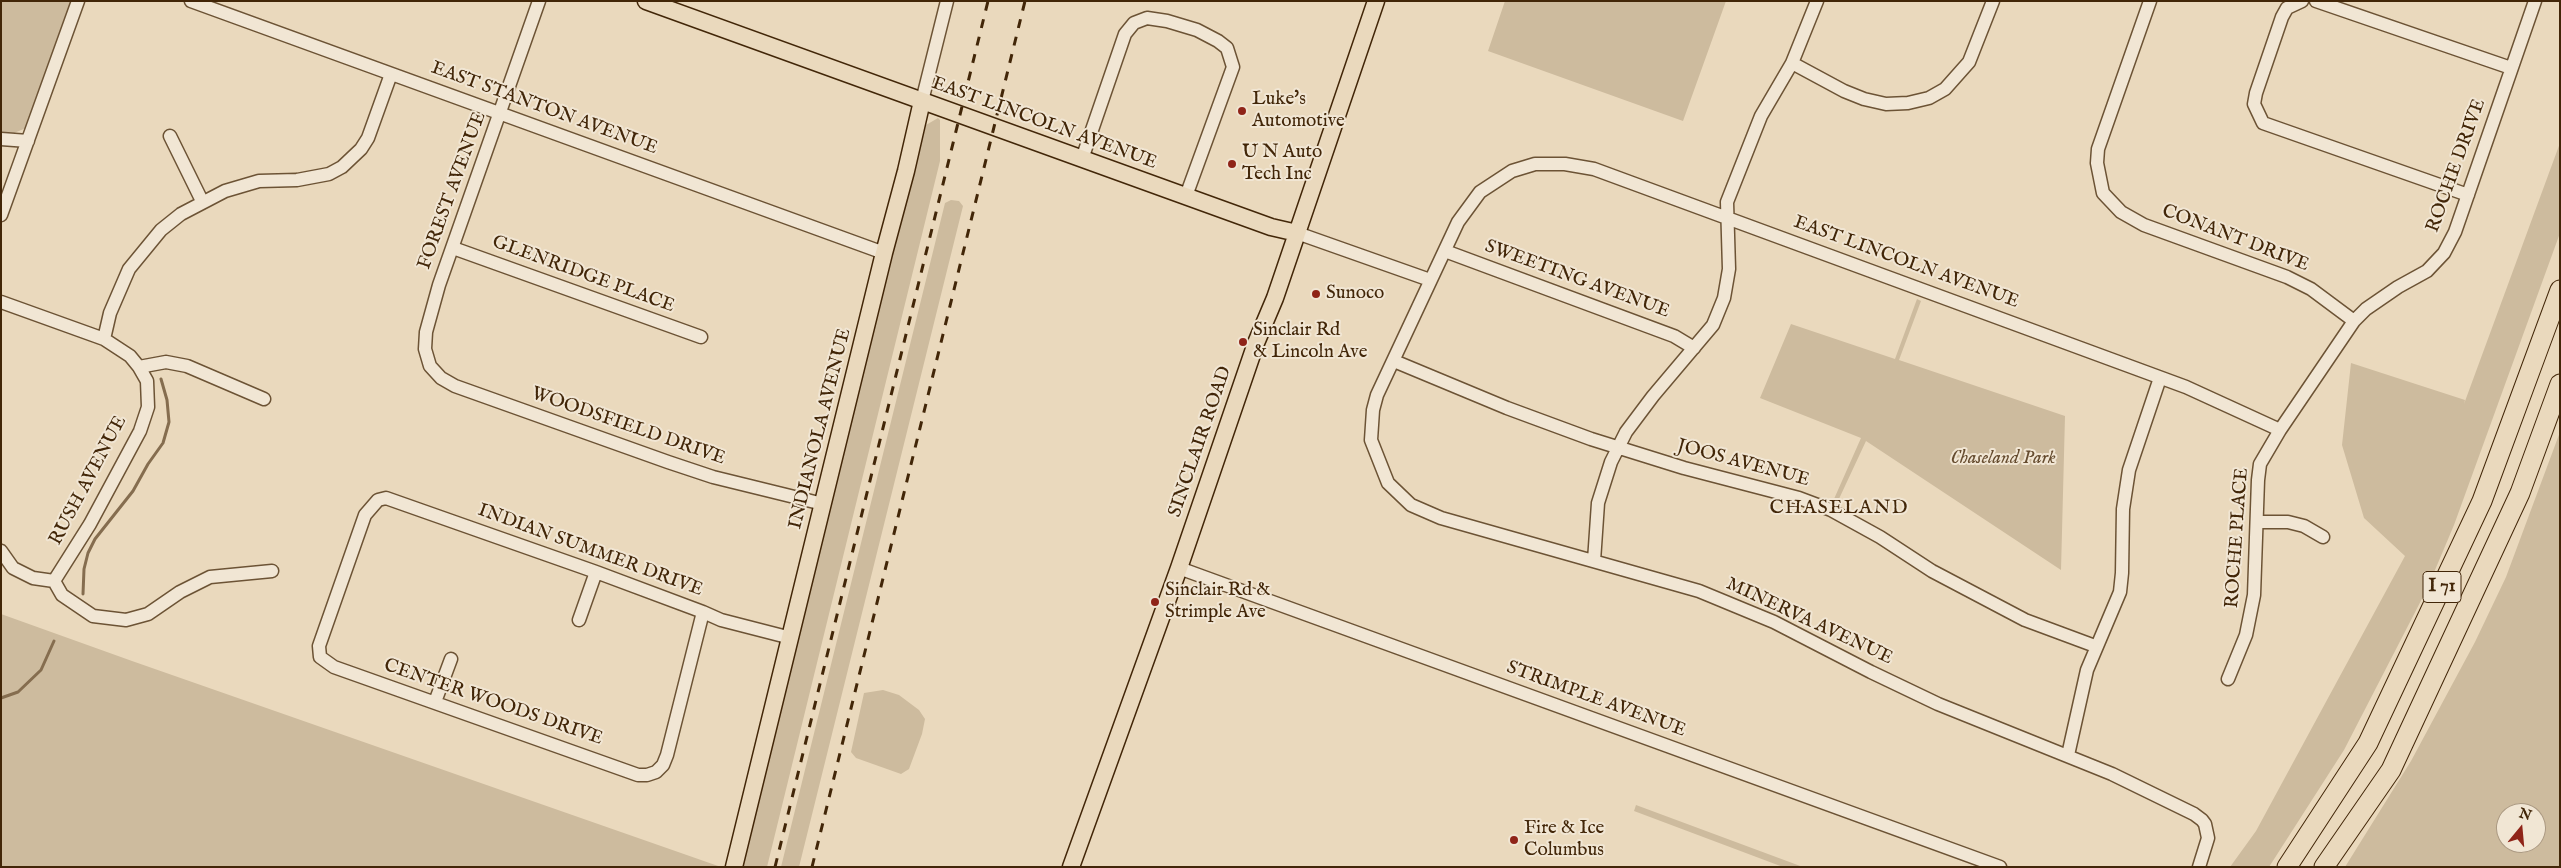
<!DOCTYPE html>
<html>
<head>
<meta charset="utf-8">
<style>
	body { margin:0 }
	#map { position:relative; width:2561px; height:868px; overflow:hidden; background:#ead9bd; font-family:"IM FELL English",serif }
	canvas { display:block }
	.frame { position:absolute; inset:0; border:2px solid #422608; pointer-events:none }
	.north { position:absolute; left:2496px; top:803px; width:50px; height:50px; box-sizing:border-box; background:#f1e6d4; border:1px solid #ab9982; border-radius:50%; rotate:17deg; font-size:14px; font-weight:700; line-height:20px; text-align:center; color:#422608 }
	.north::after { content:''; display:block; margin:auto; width:18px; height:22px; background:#8f2418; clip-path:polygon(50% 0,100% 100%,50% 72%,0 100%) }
</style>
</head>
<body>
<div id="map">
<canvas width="2561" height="868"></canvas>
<div class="frame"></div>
<div class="north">N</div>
</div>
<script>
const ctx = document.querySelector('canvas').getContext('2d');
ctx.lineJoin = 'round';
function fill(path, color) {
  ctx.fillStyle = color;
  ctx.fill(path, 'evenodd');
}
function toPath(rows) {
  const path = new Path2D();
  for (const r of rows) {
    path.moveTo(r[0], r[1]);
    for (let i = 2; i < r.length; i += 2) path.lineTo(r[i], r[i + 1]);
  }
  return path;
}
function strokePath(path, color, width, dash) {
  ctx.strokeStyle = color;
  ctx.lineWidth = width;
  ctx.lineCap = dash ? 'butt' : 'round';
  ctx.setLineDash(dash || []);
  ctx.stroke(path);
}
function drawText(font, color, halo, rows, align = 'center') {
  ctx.font = font + ' "IM FELL English",serif';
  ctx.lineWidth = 4;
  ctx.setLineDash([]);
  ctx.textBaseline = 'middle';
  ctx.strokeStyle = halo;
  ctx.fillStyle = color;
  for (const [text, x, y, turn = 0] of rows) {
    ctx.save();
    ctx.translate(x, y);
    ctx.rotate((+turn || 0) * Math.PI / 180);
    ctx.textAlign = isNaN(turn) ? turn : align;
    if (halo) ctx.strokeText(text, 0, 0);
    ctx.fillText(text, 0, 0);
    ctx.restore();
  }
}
fill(toPath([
	[1,1,71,1,26,128,14,133,1,132],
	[1505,1,1726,1,1683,121,1488,51],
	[938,118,940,120,940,161,767,867,741,867,900,218,914,173,926,125],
	[2560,143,2560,233,2454,525,2427,589,2344,750,2269,867,2230,867,2256,831,2405,556,2364,518,2342,445,2351,363,2465,400,2464,404],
	[951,200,959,201,963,206,799,867,781,867,945,203],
	[1917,299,1921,301,1899,360,2065,416,2061,570,1866,441,1838,501,1834,499,1861,438,1760,398,1791,324,1895,359],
	[2560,432,2560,867,2345,867,2411,761,2475,642,2506,577],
	[2506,813,2536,813,2536,843,2506,843],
	[1,614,132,661,721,867,1,867],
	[883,690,899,695,919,710,925,719,922,734,909,769,901,774,856,758,851,752,864,693],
	[1636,805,1803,867,1783,867,1634,811]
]), '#cdbb9e');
strokePath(toPath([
	[83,594,84,569,88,553,95,539,133,491,148,464,163,443,169,422,167,400,161,379],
	[1,698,18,692,41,670,54,641]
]), '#856d4f', 3);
const minor = toPath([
	[191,1,884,253],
	[539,1,439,285,426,332,425,349,430,366,441,378,455,386,668,462,713,477,823,504],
	[2150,1,2098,149,2097,163,2103,193,2121,212,2144,225,2287,277,2311,289,2354,321],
	[2302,1,2287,8,2282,17,2256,93,2254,104,2263,123,2468,195],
	[2316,1,2511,68],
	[1792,63,1844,91,1864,99,1886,104,1908,103,1929,98,1945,89,1969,62,1993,1],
	[922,101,947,1],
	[170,136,202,201],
	[1,139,28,141],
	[1082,159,1125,34,1134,23,1147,18,1167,21,1197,30,1218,41,1227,48,1233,67,1186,196],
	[1,215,78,1],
	[1297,233,1430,280],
	[453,248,701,337],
	[1445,251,1674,336,1694,348],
	[1,302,104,339,130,356,139,367,166,362,187,366,264,399],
	[104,339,110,313,129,269,161,230,181,214,225,191,259,181,297,180,329,174,342,167,361,149,368,138,391,74],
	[1394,361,1507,408,1591,439,1684,468,1799,498,1831,510,1880,537,1932,571,2025,620,2095,646],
	[2257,522,2288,522,2304,526,2323,537],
	[1,551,13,568,33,578,54,581,62,595,93,616,126,620,148,614,180,592,210,577,272,571],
	[1594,561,1598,503,1611,462,1626,432,1653,396,1713,325,1724,298,1729,269,1727,202,1761,116,1792,63,1817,1],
	[1179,568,2000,867],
	[54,581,90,524,140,431,148,407,147,381,139,367],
	[703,612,667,755,663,765,656,772,647,775,638,775,334,667,320,657,319,646,365,515,378,500,386,498,596,572,703,612,721,620,791,638],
	[579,620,596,572],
	[2228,679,2246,635,2254,595,2258,480,2260,464,2280,430,2354,321,2366,309,2398,287,2427,271,2444,253,2455,232,2535,1],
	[435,702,451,659],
	[2068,755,2087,670,2120,592,2122,573,2123,509,2129,470,2160,378],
	[2199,867,2208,838,2205,824,2202,820,2194,814,2112,774,1938,704,1871,672,1774,622,1699,591,1441,518,1411,505,1388,483,1371,440,1373,410,1377,395,1458,222,1480,192,1512,171,1535,164,1565,164,1594,169,2186,387,2280,430]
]);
const major = toPath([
	[646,1,1271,227,1297,233],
	[734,867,884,253,906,171,922,101],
	[1071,867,1179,568,1256,343,1275,298,1376,1]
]);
const highway = toPath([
	[2287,867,2368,743,2482,501,2560,290],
	[2324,867,2391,770,2520,493,2560,384]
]);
strokePath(minor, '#6c5335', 15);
strokePath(major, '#422608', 19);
strokePath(highway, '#422608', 21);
strokePath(minor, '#f1e6d4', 12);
strokePath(major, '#ead9bd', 16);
strokePath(highway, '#ead9bd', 19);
strokePath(toPath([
	[775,867,988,1],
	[812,867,1025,1]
]), '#422608', 3, [9, 9]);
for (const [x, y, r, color] of [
	[1242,111,5,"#8f2418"],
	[1232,164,5,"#8f2418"],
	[1316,294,5,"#8f2418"],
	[1243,342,5,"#8f2418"],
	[1155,602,5,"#8f2418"],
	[1514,840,5,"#8f2418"]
]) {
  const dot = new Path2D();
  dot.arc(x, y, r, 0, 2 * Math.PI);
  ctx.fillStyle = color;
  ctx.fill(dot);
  strokePath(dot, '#f1e6d4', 2);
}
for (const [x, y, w] of [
	[2442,587,38]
]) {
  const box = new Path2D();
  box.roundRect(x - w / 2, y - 15.5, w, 31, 4);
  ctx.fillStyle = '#f1e6d4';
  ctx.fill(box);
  strokePath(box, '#422608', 1);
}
drawText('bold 18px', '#422608', null, [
	["I 71",2442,587]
]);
drawText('19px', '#422608', '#f1e6d4', [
	["Luke's",1252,100],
	["Automotive",1252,122],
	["U N Auto",1242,153],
	["Tech Inc",1242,175],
	["Sunoco",1326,294],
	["Sinclair Rd",1253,331],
	["& Lincoln Ave",1253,353],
	["Sinclair Rd &",1165,591],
	["Strimple Ave",1165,613],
	["Fire & Ice",1524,829],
	["Columbus",1524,851]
], 'left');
drawText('19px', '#422608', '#f1e6d4', [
	["EAST STANTON AVENUE",544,109,20],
	["EAST LINCOLN AVENUE",1044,124,20],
	["ROCHE DRIVE",2457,166,-70],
	["FOREST AVENUE",453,191,-70],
	["CONANT DRIVE",2235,239,21],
	["EAST LINCOLN AVENUE",1906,263,20],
	["GLENRIDGE PLACE",583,275,20],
	["SWEETING AVENUE",1577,280,20],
	["WOODSFIELD DRIVE",628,427,19],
	["INDIANOLA AVENUE",821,429,-76],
	["SINCLAIR ROAD",1201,442,-71],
	["JOOS AVENUE",1743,464,15],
	["RUSH AVENUE",89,481,-62],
	["ROCHE PLACE",2238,538,-86],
	["INDIAN SUMMER DRIVE",590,551,20],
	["MINERVA AVENUE",1809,622,25],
	["STRIMPLE AVENUE",1596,700,20],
	["CENTER WOODS DRIVE",493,703,19]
]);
drawText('italic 19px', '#654b2e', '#f1e6d4', [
	["Chaseland Park",2003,459]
]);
ctx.letterSpacing = '1px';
drawText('20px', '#422608', '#f1e6d4', [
	["CHASELAND",1839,509]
]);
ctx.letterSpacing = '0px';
</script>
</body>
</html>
